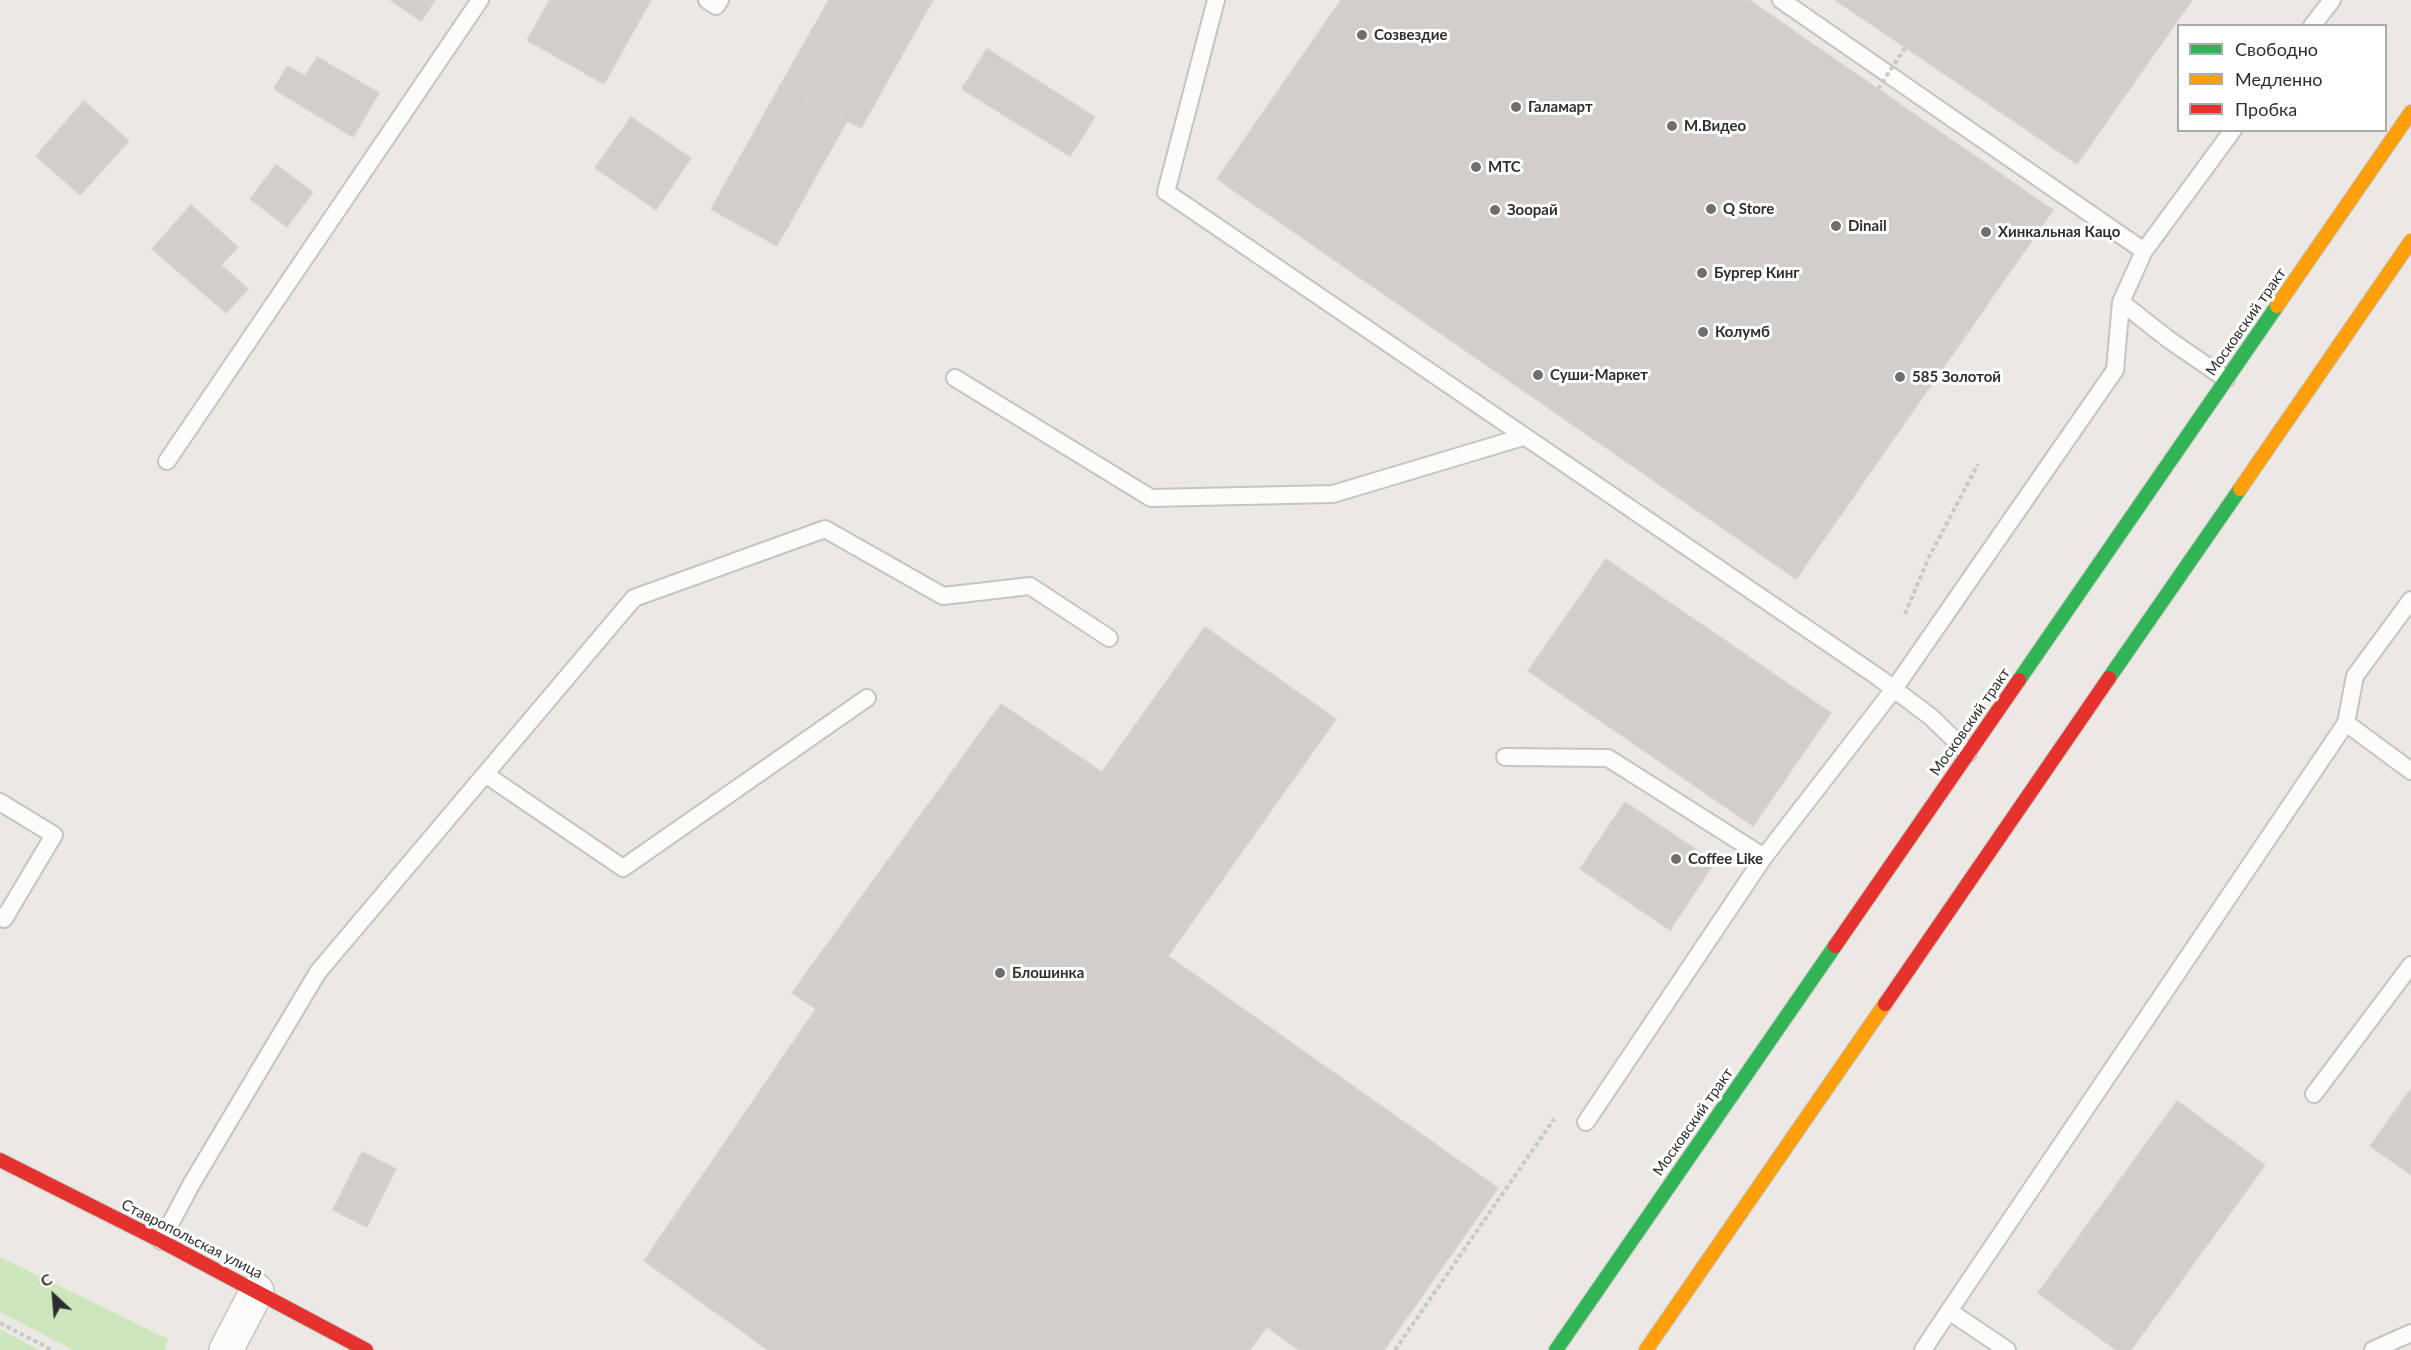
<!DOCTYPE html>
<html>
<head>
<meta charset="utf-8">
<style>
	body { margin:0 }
	#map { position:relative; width:2411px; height:1350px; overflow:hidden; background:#ece8e4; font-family:Lato,sans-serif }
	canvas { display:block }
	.legend { position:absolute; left:2177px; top:24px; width:210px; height:108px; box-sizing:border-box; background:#fff; border:2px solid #ababab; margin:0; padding:8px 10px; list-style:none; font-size:18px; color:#2e2e2e }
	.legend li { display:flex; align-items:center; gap:12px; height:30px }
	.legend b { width:30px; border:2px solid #ababab }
	.north { position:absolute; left:24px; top:1266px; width:60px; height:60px; -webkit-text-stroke:4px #fff; paint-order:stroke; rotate:334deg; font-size:16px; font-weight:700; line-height:24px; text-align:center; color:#2e2e2e }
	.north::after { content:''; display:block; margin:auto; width:21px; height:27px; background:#2e2e2e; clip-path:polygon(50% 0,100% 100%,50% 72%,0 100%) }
</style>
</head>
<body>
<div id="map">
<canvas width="2411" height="1350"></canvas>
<ul class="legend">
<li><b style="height:8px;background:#30b455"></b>Свободно</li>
<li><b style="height:8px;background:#ff9f0a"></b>Медленно</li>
<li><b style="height:8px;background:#e5322d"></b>Пробка</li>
</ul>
<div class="north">С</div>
</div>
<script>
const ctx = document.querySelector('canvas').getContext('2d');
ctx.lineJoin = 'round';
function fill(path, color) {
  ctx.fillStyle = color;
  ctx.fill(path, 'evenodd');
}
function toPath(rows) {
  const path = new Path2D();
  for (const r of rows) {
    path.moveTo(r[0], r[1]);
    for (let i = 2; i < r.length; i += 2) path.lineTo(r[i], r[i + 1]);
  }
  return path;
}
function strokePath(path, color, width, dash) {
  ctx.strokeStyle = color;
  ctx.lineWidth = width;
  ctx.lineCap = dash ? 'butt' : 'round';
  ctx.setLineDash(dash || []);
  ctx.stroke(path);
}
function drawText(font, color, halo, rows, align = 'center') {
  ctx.font = font + ' Lato,sans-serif';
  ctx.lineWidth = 6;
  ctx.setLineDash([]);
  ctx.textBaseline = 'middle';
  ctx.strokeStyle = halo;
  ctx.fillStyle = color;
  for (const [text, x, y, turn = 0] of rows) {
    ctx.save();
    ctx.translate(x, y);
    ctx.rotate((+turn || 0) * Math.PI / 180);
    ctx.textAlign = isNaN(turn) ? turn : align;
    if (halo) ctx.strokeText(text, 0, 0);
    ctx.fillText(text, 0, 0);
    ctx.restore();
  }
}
fill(toPath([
	[0,1257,168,1339,165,1350,73,1350,0,1312],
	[0,1329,39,1350,0,1350]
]), '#cee6be');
const building = toPath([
	[390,0,435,0,421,21,390,0],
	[550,0,651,0,604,84,527,40,550,0],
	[829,0,933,0,861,128,781,84,829,0],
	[1341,0,1749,0,2053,210,1796,579,1217,179,1341,0],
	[1835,0,2192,0,2077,164,1835,0],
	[987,49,1095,117,1070,156,962,89,987,49],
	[317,57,379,93,353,137,274,89,287,66,305,76,317,57],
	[781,84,847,121,777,246,711,209,781,84],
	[84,101,129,141,80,195,36,156,84,101],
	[631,117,691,158,656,210,595,168,631,117],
	[276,165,313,192,287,227,250,199,276,165],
	[191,205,238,247,221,265,248,289,226,313,152,249,191,205],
	[1606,559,1831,713,1753,826,1528,671,1606,559],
	[1205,627,1336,719,1168,956,1498,1188,1384,1350,1299,1350,1267,1327,1249,1350,768,1350,644,1261,816,1009,792,993,1001,704,1102,772,1205,627],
	[1625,802,1715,862,1670,930,1580,869,1625,802],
	[2411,1089,2411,1175,2370,1146,2411,1089],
	[2177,1101,2265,1165,2131,1350,2116,1350,2038,1293,2177,1101],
	[362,1152,396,1169,367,1227,333,1210,362,1152]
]);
fill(building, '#d1cecb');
strokePath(building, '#d7d4d0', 1.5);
const lane = toPath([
	[707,0,716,6,720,0],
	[1216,0,1166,192,1878,677,1931,717,1968,753],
	[1781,0,2144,251],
	[2312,26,2332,0],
	[2121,302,2168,339,2226,379],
	[955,378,1151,498,1333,494,1523,437],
	[167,461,480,0],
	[2411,600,2355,676,2346,723,2411,771],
	[1505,757,1608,758,1764,857],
	[485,774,623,868,867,698],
	[0,802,54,835,4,919,0,916],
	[2314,1094,2411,965],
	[1586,1122,1764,857,1894,689,2115,370,2121,302,2144,251,2233,130],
	[161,1241,192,1183,318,972,634,598,825,529,943,596,1030,586,1109,638],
	[1949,1311,2346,723],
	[1923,1350,1949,1311,2007,1350],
	[2373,1350,2411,1333]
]);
const street = toPath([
	[226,1350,257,1291]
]);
const fast = toPath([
	[2109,678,2240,489],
	[2019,680,2277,306],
	[1556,1350,1835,946]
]);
const slow = toPath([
	[2277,306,2411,112],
	[2240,489,2411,241],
	[1646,1350,1885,1004]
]);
const jam = toPath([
	[1835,946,2019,680],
	[1885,1004,2109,678],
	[0,1160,161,1241,366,1350]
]);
strokePath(lane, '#c5c4c5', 20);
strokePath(street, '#c5c4c5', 36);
strokePath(fast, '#c5c4c5', 16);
strokePath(slow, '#c5c4c5', 16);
strokePath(jam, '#c5c4c5', 16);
strokePath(toPath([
	[1905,614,1928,559,1978,464],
	[0,1323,52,1350],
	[1395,1350,1554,1119]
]), '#c9c9c8', 4, [4.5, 3]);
strokePath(lane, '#fcfcfb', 16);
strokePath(street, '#fcfcfb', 33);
strokePath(fast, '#30b455', 14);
strokePath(slow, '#ff9f0a', 14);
strokePath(jam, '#e5322d', 14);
strokePath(toPath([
	[1878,89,1905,48]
]), '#c9c9c8', 4, [4.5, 3]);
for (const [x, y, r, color] of [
	[1362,35,6,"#706f6e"],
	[1516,107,6,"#706f6e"],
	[1672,126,6,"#706f6e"],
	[1476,167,6,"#706f6e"],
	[1711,209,6,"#706f6e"],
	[1495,210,6,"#706f6e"],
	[1836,226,6,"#706f6e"],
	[1986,232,6,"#706f6e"],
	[1702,273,6,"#706f6e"],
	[1703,332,6,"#706f6e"],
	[1538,375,6,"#706f6e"],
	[1900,377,6,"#706f6e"],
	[1676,859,6,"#706f6e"],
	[1000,973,6,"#706f6e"]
]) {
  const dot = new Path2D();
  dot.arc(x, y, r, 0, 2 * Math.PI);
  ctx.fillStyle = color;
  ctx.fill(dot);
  strokePath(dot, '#fff', 2);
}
drawText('bold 15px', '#2e2e2e', '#fff', [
	["Созвездие",1374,35],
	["Галамарт",1528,107],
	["М.Видео",1684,126],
	["МТС",1488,167],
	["Q Store",1723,209],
	["Зоорай",1507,210],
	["Dinail",1848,226],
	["Хинкальная Кацо",1998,232],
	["Бургер Кинг",1714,273],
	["Колумб",1715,332],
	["Суши-Маркет",1550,375],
	["585 Золотой",1912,377],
	["Coffee Like",1688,859],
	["Блошинка",1012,973]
], 'left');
drawText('15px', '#2e2e2e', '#fff', [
	["Московский тракт",2246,322,-55],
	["Московский тракт",1970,722,-55],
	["Московский тракт",1693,1122,-55],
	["Ставропольская улица",192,1239,27]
]);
</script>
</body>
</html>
